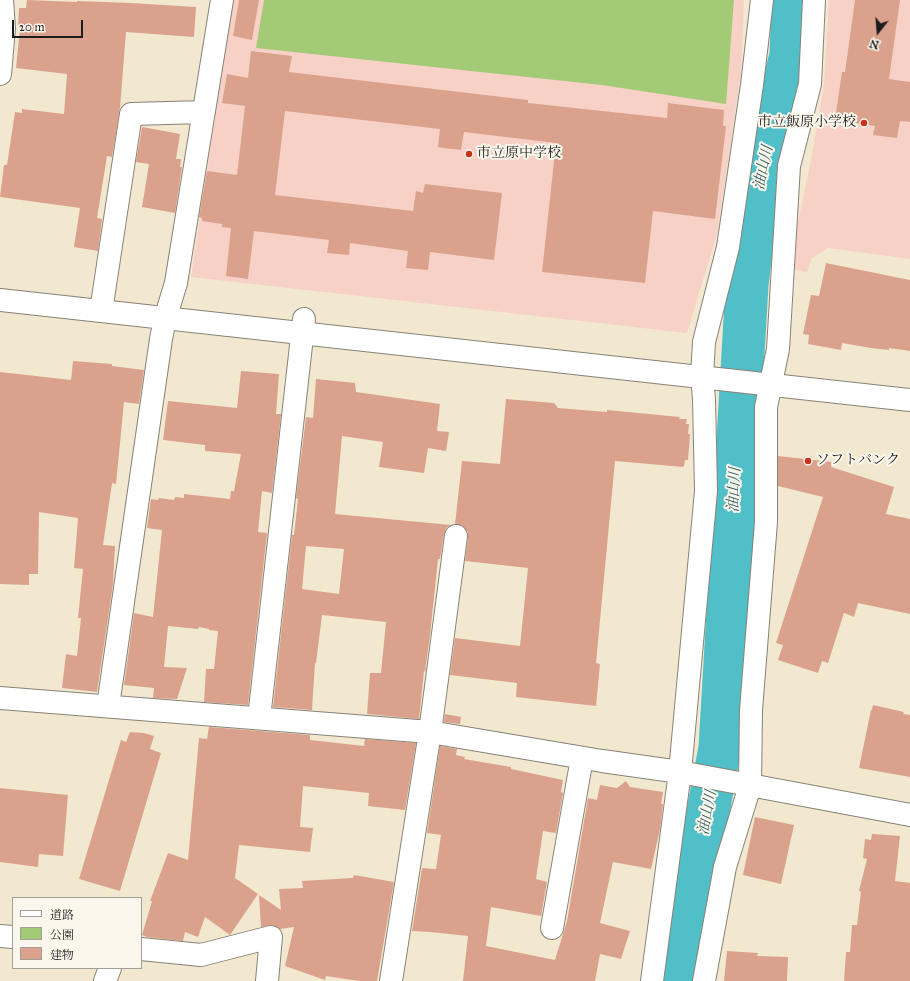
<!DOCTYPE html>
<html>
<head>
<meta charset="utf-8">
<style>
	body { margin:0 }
	#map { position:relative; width:910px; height:981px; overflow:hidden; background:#f2e8cf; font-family:"IM FELL Great Primer","Noto Serif JP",serif }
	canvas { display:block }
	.legend { position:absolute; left:12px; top:897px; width:130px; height:72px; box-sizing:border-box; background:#fbf7ec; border:1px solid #a29f99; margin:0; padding:5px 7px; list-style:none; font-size:12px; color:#1c1c1c }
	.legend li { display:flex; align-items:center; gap:8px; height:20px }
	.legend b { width:20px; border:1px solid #a29f99 }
	.north { position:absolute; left:858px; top:12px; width:40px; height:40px; -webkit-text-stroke:3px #fbf7ec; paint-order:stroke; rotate:197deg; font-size:11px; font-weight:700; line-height:16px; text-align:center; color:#1c1c1c }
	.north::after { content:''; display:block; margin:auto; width:14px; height:18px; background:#1c1c1c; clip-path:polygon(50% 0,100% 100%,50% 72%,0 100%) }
	.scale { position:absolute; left:12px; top:20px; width:71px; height:18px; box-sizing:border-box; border:2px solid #1c1c1c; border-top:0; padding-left:5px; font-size:12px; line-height:14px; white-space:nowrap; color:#1c1c1c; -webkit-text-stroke:3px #fbf7ec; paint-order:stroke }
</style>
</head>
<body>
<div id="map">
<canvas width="910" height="981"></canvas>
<ul class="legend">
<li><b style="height:5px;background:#fff"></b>道路</li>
<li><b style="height:11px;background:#a3cb76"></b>公園</li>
<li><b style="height:11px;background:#daa28d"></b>建物</li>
</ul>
<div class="north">N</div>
<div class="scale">20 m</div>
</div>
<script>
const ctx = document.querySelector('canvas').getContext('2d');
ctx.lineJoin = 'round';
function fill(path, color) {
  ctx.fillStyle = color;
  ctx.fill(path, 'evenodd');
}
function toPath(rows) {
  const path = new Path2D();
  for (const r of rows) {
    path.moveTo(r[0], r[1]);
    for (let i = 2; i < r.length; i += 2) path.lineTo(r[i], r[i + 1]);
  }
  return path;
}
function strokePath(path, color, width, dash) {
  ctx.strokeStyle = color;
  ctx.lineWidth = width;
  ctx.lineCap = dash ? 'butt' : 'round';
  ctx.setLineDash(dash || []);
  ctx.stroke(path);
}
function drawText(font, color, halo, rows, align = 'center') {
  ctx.font = font + ' "IM FELL Great Primer","Noto Serif JP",serif';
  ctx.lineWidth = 4;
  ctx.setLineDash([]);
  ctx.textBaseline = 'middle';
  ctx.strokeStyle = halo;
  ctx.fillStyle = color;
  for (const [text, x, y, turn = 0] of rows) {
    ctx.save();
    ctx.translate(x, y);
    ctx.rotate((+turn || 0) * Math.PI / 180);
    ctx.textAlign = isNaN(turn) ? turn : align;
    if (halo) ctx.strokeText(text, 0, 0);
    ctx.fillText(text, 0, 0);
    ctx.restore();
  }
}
fill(toPath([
	[233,0,744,0,741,73,717,234,687,333,191,277],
	[829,0,910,0,910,259,828,248,812,258,807,272,788,268,811,161,824,84]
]), '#f7d1c6');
fill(toPath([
	[264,0,734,0,726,104,602,85,256,48]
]), '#a3cb76');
strokePath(toPath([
	[676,981,720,748,747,285,759,183,791,55,793,0]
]), '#51bfc7', 43);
fill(toPath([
	[27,0,77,2,77,1,131,3,196,7,194,37,126,32,120,108,112,157,107,156,97,218,102,219,98,251,74,247,80,208,0,197,4,165,7,165,15,112,22,113,22,109,64,114,67,74,16,68,20,28,18,28,19,8,26,8],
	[239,0,259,0,252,40,233,36],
	[855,0,900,0,889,79,910,82,910,122,900,121,897,138,873,135,875,126,835,120,842,72,845,72],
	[251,51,292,56,289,72,528,100,528,103,667,118,668,103,724,110,723,126,726,126,715,219,653,211,645,283,542,272,556,143,464,132,461,150,443,148,438,147,440,129,285,111,275,195,413,211,416,191,423,193,425,184,502,193,494,260,430,252,428,270,406,268,408,251,350,243,349,255,327,253,329,240,254,231,248,279,226,276,231,228,222,227,222,224,202,221,202,218,199,217,207,171,237,175,245,106,222,103,227,74,248,78],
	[142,127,180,134,176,159,181,159,180,167,182,167,175,213,142,207,149,164,136,162],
	[826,263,910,280,910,351,889,348,889,350,871,348,842,343,841,350,808,344,809,335,803,334,811,295,819,296],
	[73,361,112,364,112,366,144,370,139,404,124,402,116,484,112,483,103,545,115,546,113,584,97,692,62,688,66,654,77,656,81,618,78,618,83,569,74,568,78,518,39,512,38,574,29,574,29,585,0,584,0,372,71,380],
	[241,371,279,374,276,414,281,414,272,493,262,491,258,532,267,533,248,705,204,702,206,669,214,669,218,631,209,630,209,629,199,627,198,629,168,626,164,667,187,668,177,699,153,698,154,688,124,685,134,613,153,617,162,530,147,528,151,499,158,500,159,498,174,500,175,497,184,498,184,494,230,499,231,491,234,491,241,454,205,451,205,445,163,440,168,401,237,408],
	[316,379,355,383,356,392,440,404,437,431,449,432,446,451,428,448,424,473,379,467,383,442,342,436,335,514,451,525,446,528,444,534,440,559,438,559,430,635,425,672,424,671,419,719,367,714,370,673,381,673,386,622,322,615,316,663,315,663,312,710,273,707,292,535,294,535,298,499,296,498,306,417,313,418],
	[306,546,344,549,339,594,302,589],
	[506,399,554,403,558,408,607,412,607,410,680,417,679,419,687,419,686,424,689,424,688,434,690,434,688,460,685,460,684,466,683,467,615,461,596,663,600,664,596,706,516,697,517,683,450,675,455,638,520,646,528,568,465,561,468,538,468,532,463,526,455,524,462,461,500,464],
	[778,456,832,462,831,467,894,487,886,514,910,519,910,614,858,603,854,617,844,613,828,663,822,661,818,673,778,660,783,645,776,643,823,497,778,486],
	[873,705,904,712,903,714,910,715,910,777,859,768,871,710,872,710],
	[445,714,461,717,460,724,444,722],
	[209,727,310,735,310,740,364,746,365,739,416,743,405,810,368,806,369,793,303,786,300,827,313,828,310,852,239,845,235,878,258,894,230,935,205,917,198,937,185,932,183,941,147,937,142,935,152,901,150,901,168,853,188,860,199,738,207,739],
	[130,732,144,733,154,736,150,749,161,753,120,891,79,879,121,740,126,742],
	[440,746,457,749,456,755,465,757,464,759,511,767,511,769,563,780,561,792,563,793,556,833,543,831,536,879,547,882,541,916,491,907,486,946,555,960,567,921,588,798,597,800,600,785,617,788,626,781,630,787,663,792,661,804,663,804,660,829,651,869,613,862,600,923,630,931,621,959,600,954,595,981,463,981,468,936,430,932,412,931,422,868,436,869,441,835,427,833],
	[0,788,68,795,63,856,39,854,38,867,0,862],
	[755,817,794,825,781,884,743,875],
	[872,834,900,836,895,881,910,883,910,981,844,981,846,952,850,952,852,925,857,925,861,892,859,891,867,859,863,858,865,839,871,840],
	[354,875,394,882,377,981,359,981,326,976,325,980,285,966,294,927,280,929,273,925,261,927,259,895,281,910,279,889,303,888,302,881,353,878],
	[727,951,758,953,757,956,788,957,787,981,724,981]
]), '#daa28d');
const minor = toPath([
	[0,74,4,28,2,0],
	[0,300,910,400],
	[101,311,131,114,204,112],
	[0,698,430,732,602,761,680,772,910,815],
	[108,706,161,339,165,319,176,283,222,0],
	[259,718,304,319],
	[552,928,582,758],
	[0,936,13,937],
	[141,949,201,955,271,937,267,981],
	[105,981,110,968],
	[391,981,430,732,456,536],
	[652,981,680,772,706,491,704,399,702,377,704,342,728,247,752,85,762,0],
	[704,981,725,867,750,786,751,710,766,522,766,407,778,349,789,166,810,84,814,0]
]);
strokePath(minor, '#878276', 24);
strokePath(minor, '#fff', 22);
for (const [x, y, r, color] of [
	[864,123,4,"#c8321e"],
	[469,154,4,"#c8321e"],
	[808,461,4,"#c8321e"]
]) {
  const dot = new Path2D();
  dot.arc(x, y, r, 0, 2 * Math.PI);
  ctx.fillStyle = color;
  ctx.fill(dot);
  strokePath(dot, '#fbf7ec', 1.5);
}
drawText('14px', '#1c1c1c', '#fbf7ec', [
	["市立飯原小学校",856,123,"right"],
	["市立原中学校",477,154],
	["ソフトバンク",816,461]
], 'left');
drawText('italic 15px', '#315d60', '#fbf7ec', [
	["油山川",764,168,-78],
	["油山川",735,490,-87],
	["油山川",708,813,-79]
]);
</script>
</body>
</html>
